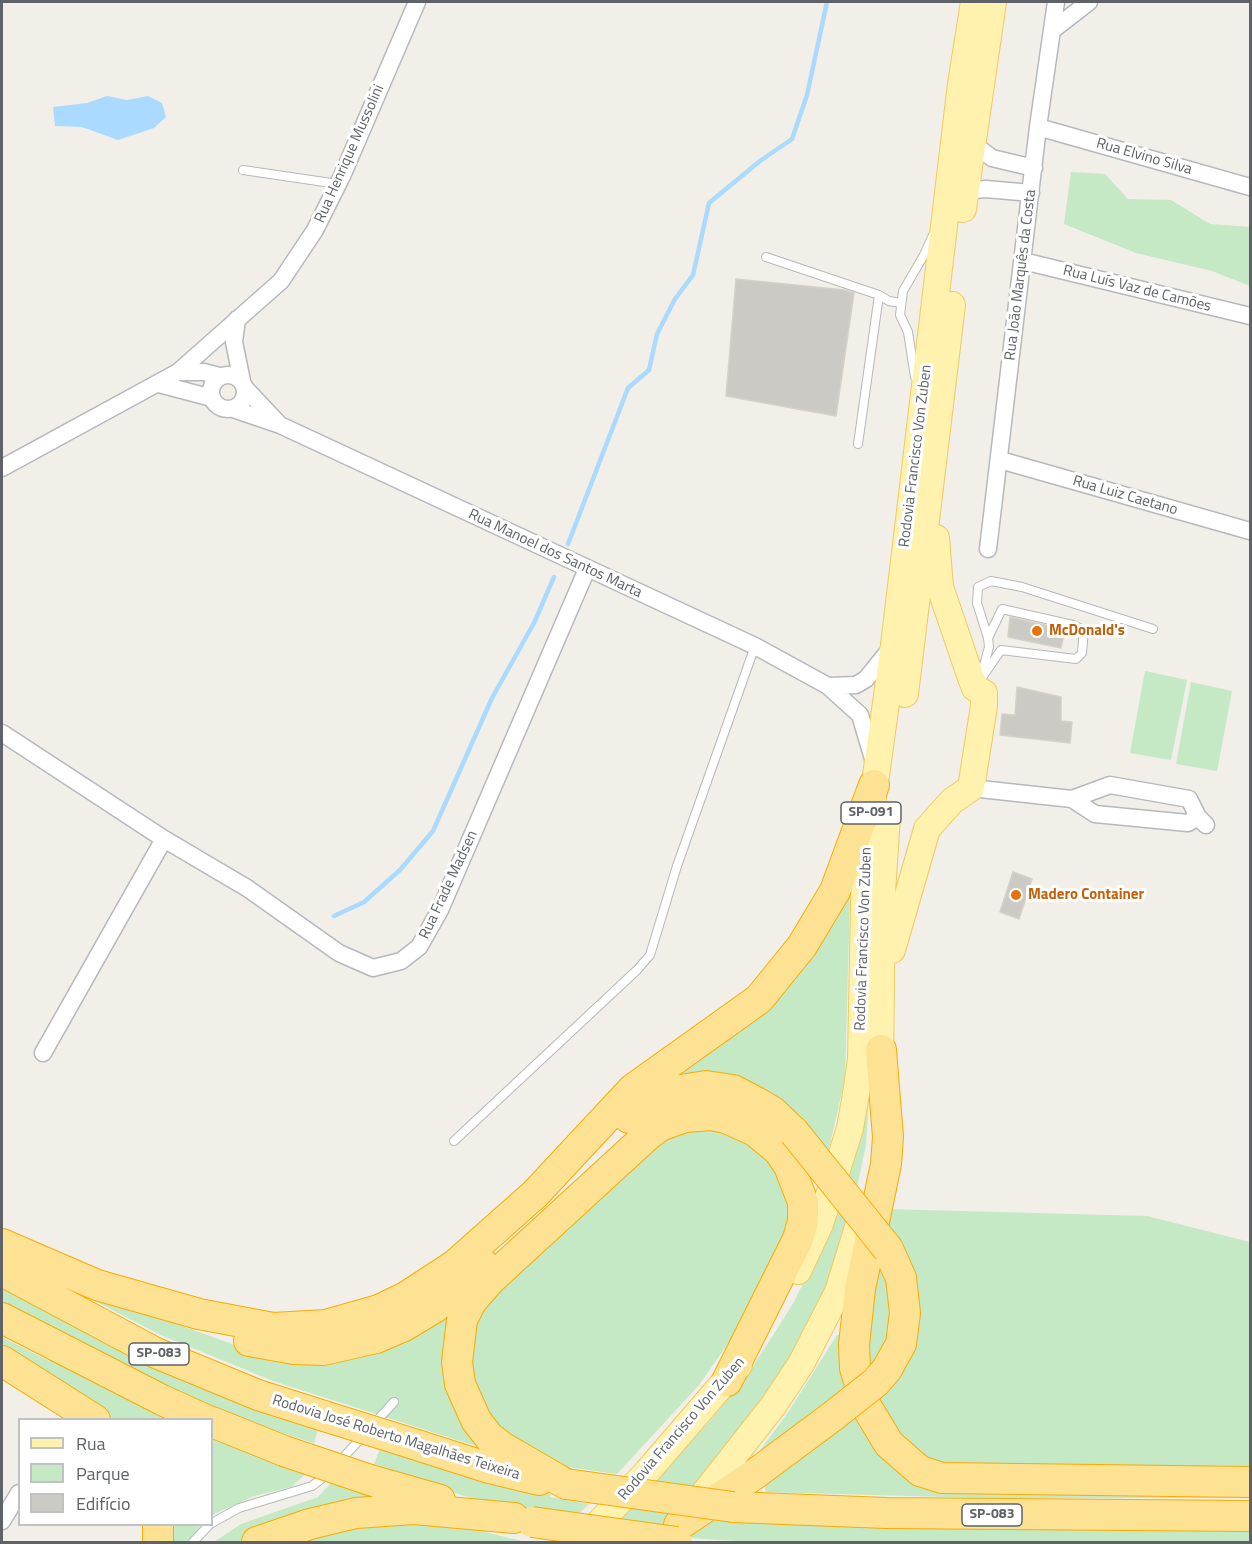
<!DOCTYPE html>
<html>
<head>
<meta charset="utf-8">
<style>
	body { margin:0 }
	#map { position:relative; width:1252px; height:1544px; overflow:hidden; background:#f1efe8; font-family:"Titillium Web",sans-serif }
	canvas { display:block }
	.frame { position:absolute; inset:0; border:3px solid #5f6368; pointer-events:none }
	.legend { position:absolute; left:18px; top:1418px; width:195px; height:108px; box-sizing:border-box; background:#fff; border:2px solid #bfc1c3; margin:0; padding:8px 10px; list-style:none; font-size:18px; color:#5f6368 }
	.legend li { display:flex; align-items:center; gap:12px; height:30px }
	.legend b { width:30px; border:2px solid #bfc1c3 }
</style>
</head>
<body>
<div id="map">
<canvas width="1252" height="1544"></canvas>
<div class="frame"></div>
<ul class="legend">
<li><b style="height:8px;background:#fff2af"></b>Rua</li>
<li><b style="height:16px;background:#c5e8c5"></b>Parque</li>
<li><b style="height:16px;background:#cccac5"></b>Edifício</li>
</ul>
</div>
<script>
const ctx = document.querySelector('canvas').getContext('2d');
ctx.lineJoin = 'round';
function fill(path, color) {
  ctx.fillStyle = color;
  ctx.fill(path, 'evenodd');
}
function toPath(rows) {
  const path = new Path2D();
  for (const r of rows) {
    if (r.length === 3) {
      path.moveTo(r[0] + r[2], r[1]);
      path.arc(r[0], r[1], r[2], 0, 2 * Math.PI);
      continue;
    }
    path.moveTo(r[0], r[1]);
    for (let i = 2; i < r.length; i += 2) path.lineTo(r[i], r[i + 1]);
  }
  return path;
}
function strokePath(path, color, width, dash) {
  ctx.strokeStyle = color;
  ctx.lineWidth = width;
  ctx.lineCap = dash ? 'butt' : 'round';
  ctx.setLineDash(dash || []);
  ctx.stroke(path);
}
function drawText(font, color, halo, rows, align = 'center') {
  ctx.font = font + ' "Titillium Web",sans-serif';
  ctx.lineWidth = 6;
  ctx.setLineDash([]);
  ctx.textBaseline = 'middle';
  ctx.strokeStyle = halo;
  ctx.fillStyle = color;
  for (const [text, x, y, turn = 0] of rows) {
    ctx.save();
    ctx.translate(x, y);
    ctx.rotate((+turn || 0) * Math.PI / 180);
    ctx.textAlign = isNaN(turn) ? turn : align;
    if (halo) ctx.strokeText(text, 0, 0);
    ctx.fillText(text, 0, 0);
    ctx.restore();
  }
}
fill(toPath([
	[1071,172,1105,174,1128,199,1171,200,1210,224,1250,227,1250,286,1212,271,1136,253,1064,224],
	[1145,671,1187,680,1171,760,1130,753],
	[1191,682,1232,691,1217,771,1176,764],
	[850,895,845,1079,828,1153,674,1080],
	[865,1094,869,1094,866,1145,847,1234,815,1314,776,1383,701,1484,645,1542,596,1542,711,1420,753,1366,774,1334,795,1300,824,1240],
	[710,1123,770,1153,795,1212,759,1299,699,1385,617,1474,566,1467,486,1421,467,1375,475,1314,659,1136],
	[885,1209,1147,1216,1250,1242,1250,1467,948,1473,916,1457,873,1398,899,1363,881,1221],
	[875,1253,890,1281,890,1342,866,1373],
	[48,1277,243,1348,465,1293,452,1334,498,1453,273,1381,161,1335],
	[2,1282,319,1426,314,1443,284,1434,281,1437,241,1423,2,1308],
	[845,1334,848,1388,745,1471,789,1411,837,1335],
	[2,1337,49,1361,52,1355,175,1419,106,1419,2,1353],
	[858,1412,892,1459,1250,1488,1250,1498,982,1498,766,1492,764,1485],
	[212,1438,215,1440,307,1473,291,1487,254,1496,212,1515],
	[381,1446,551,1494,550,1497,589,1504,574,1518,523,1513,474,1499,387,1472,387,1468,374,1464],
	[332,1482,383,1499,262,1531,240,1542,214,1542,241,1524,318,1497],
	[693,1519,728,1522,729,1519,1250,1526,1250,1542,751,1542,690,1538],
	[436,1520,526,1542,274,1542,304,1532],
	[168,1525,201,1525,187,1542,167,1542]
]), '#c5e8c5');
fill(toPath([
	[107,96,127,100,148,96,162,103,166,117,154,128,118,140,82,127,55,126,53,107,87,103]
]), '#aadaff');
strokePath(toPath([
	[568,544,628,388,649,370,657,334,675,299,693,275,709,203,760,161,792,139,807,95,827,2],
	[334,916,364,902,400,870,433,831,492,698,534,623,554,577]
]), '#aadaff', 4.5);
const building = toPath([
	[736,279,844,290,854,293,836,416,726,396,736,279],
	[1010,617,1065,630,1061,648,1008,637,1010,617],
	[1017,687,1061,697,1061,721,1072,722,1070,743,1000,735,1002,714,1015,715,1017,687],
	[1013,872,1032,879,1019,919,1000,912,1013,872]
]);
fill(building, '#cccac5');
strokePath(building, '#d6d1c6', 1.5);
const lane = toPath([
	[243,170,338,184],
	[766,257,879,295,889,301,901,303],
	[915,377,908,332,900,315,903,291,924,255,933,235],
	[858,444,879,295],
	[988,638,977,603,978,587,991,581,1022,587,1153,629],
	[972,670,978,672,983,669,989,647,988,638,1002,609,1073,625,1084,630,1082,653,1076,659,1001,650,983,676,975,678],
	[454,1141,637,970,650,955,677,866,755,646],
	[372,1426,394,1402],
	[338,1463,364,1435],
	[212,1523,239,1508,312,1486,329,1473],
	[193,1542,210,1524]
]);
const street = toPath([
	[1054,29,1089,2],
	[1038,127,1250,187],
	[972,143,992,158,1034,168],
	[965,191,986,189,1031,193],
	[1023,261,1250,316],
	[237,319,234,342,242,381],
	[178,372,204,372,219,376],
	[228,392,17],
	[159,384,212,398],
	[245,388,278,423],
	[233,409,280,425,755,646,828,686,860,715,874,762],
	[1000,460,1250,531],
	[2,468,178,372,281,281,315,230,342,176,417,2],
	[988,549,1038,127,1056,2],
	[828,686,856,685,866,679,891,648],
	[2,733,164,839,247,888,339,953,373,968,401,961,419,947,440,910,587,569],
	[971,788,1072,799,1110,785,1189,799,1198,817,1206,825],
	[1072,799,1095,814,1188,823,1198,817],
	[43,1053,164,839],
	[2,1521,19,1493]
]);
const primary = toPath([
	[963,209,993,2],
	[905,694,952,305],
	[892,950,927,829,952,801,971,788,984,706,984,693,975,688,970,675,940,587,936,538],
	[880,1071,882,892,887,817],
	[798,1271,820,1224,850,1128,856,1094,861,1059,865,855,894,645,961,84,974,2],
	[688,1514,773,1406,801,1364,838,1292,863,1211],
	[582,1541,647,1472,739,1365]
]);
const highway = toPath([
	[881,1050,888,1137,886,1164,860,1289,854,1345,855,1368,866,1406,889,1444,920,1471,942,1478,1250,1482],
	[629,1118,641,1106,662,1093,706,1086,733,1090,756,1102,773,1112,794,1132],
	[2,1244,97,1285,199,1314,273,1328,326,1325,379,1310,406,1297,455,1265,535,1194,633,1089,759,999,802,946,835,891,874,785],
	[2,1271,156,1353,258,1395,324,1416],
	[2,1318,162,1400,206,1420],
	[249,1341,294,1349,323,1350,376,1338,404,1326,434,1308,483,1264],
	[2,1361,95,1420],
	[887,1369,901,1344,905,1313,901,1278,888,1249],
	[212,1422,284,1451],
	[417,1445,489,1468,539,1480],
	[370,1480,440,1500],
	[566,1484,502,1447,489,1437,476,1420,460,1384,457,1362,462,1320,471,1302,490,1280,649,1134,660,1126,685,1117,711,1115,726,1118,755,1131,779,1151,789,1166,803,1202,803,1221,798,1239,727,1381],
	[733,1507,886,1513,1250,1516],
	[679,1525,755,1474,833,1416],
	[158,1542,158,1524],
	[257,1542,310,1524,356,1513,414,1509,514,1518]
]);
strokePath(lane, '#b5b8bc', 10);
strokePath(street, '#b5b8bc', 19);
strokePath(primary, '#f2c960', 28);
strokePath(highway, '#f9ab00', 32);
strokePath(lane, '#fff', 8);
strokePath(street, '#fff', 16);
strokePath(primary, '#fff2af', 26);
strokePath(highway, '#fde293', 30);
const highwayBridge = toPath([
	[794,1132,888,1249],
	[324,1416,417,1445],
	[833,1416,876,1382,887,1369],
	[284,1451,370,1480],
	[566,1484,733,1507],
	[532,1522,677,1542]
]);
strokePath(highwayBridge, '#f9ab00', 32, []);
strokePath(highwayBridge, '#fde293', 30);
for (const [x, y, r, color] of [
	[1037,631,6,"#e8710a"],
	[1016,895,6,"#e8710a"]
]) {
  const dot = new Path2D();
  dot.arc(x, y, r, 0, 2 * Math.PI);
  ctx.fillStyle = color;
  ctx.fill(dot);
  strokePath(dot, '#fff', 2);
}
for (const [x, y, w] of [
	[871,813,60],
	[159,1354,60],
	[992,1515,60]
]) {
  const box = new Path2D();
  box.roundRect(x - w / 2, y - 11, w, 22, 4.5);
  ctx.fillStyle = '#fff';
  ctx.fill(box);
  strokePath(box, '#5f6368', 1.5);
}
drawText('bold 14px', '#5f6368', null, [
	["SP-091",871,813],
	["SP-083",159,1354],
	["SP-083",992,1515]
]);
drawText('15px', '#5f6368', '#fff', [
	["Rua Henrique Mussolini",350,154,-66],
	["Rua Elvino Silva",1144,157,16],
	["Rua João Marquês da Costa",1021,275,-83],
	["Rua Luís Vaz de Camões",1137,289,14],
	["Rodovia Francisco Von Zuben",916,456,-83],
	["Rua Luiz Caetano",1125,496,16],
	["Rua Manoel dos Santos Marta",555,554,25],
	["Rua Frade Madsen",449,885,-65],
	["Rodovia Francisco Von Zuben",864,939,-88],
	["Rodovia Francisco Von Zuben",682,1429,-49],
	["Rodovia José Roberto Magalhães Teixeira",396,1438,17]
]);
drawText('bold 15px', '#c56008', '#fff', [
	["McDonald's",1049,631],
	["Madero Container",1028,895]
], 'left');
</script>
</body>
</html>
